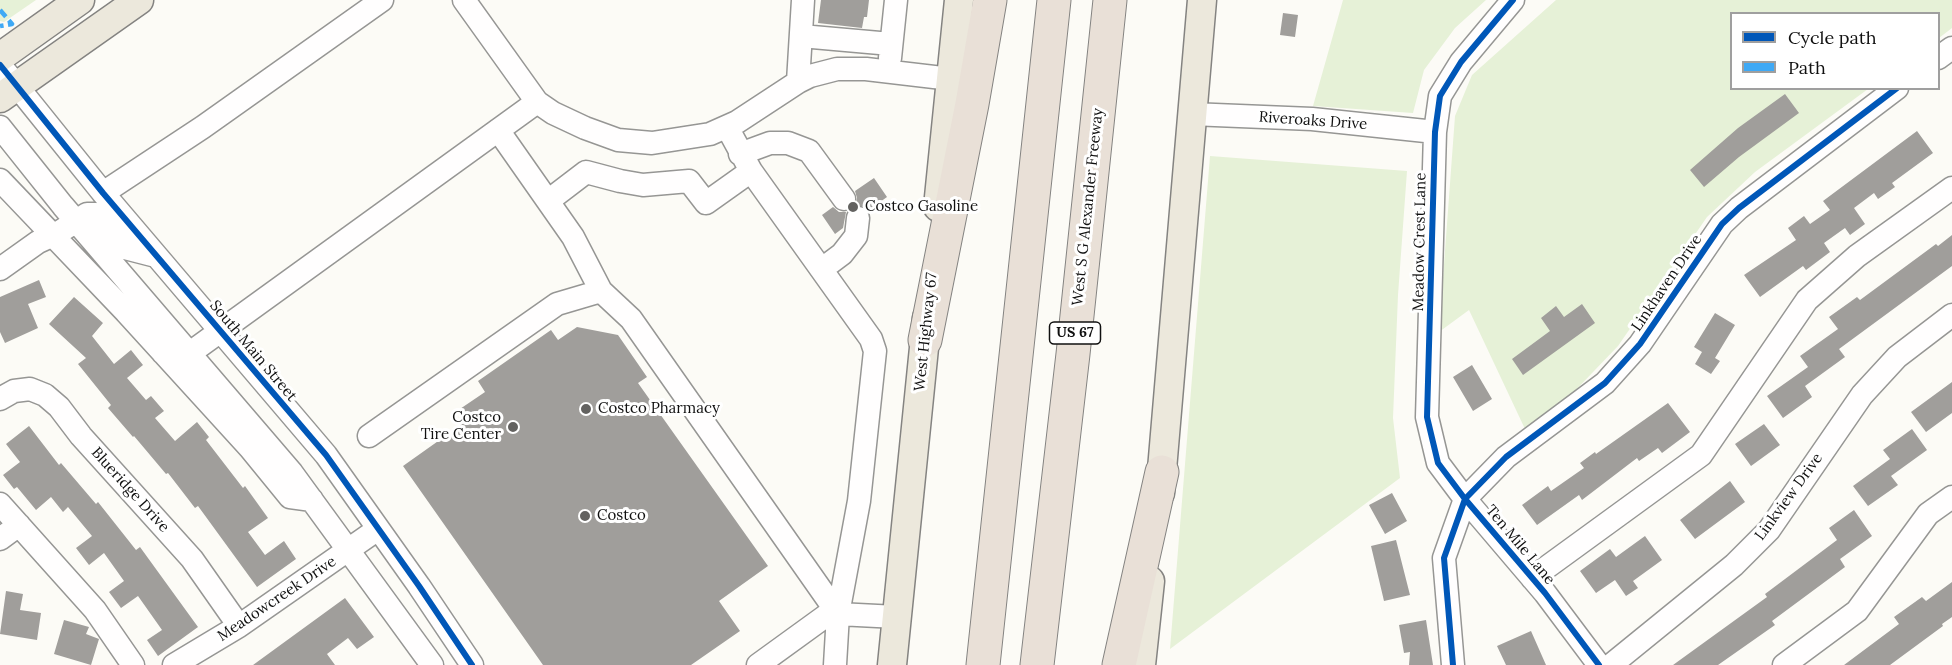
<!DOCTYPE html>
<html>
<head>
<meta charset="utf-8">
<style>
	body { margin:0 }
	#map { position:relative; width:1952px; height:665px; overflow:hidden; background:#fcfbf6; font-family:Lora,serif }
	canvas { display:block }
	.legend { position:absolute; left:1730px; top:12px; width:210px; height:78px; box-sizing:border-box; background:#fff; border:2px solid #9f9f9f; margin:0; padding:8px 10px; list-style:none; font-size:18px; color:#101010 }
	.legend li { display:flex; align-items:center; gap:12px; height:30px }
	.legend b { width:30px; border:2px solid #9f9f9f }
</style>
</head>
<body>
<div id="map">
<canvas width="1952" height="665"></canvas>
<ul class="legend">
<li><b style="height:8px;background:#0057b8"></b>Cycle path</li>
<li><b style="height:8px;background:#3fa9f5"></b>Path</li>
</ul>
</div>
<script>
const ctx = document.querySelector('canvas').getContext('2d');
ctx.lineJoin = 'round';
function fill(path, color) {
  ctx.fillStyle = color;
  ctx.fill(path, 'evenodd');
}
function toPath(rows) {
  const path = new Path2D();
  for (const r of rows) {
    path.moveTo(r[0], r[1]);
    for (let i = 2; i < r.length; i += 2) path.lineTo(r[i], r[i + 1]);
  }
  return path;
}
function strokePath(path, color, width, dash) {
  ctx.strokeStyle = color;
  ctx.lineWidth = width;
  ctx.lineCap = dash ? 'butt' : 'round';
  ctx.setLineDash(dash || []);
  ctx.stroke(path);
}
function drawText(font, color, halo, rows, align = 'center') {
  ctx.font = font + ' Lora,serif';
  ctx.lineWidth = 6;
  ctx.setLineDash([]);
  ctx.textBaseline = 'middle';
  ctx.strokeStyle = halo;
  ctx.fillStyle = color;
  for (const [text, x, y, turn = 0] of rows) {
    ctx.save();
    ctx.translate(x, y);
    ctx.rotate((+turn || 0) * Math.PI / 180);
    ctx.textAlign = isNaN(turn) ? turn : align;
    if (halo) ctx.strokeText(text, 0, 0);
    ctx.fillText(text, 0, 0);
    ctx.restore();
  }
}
fill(toPath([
	[0,0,36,0,4,22,0,21],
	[1343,0,1486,0,1455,28,1424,70,1413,113,1313,106],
	[1556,0,1952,0,1952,28,1939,38,1938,14,1732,14,1732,88,1868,89,1755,172,1707,217,1618,346,1570,396,1525,429,1469,310,1439,332,1455,116,1472,75],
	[1210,156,1407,171,1398,295,1393,418,1400,478,1170,649]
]), '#e6f1d7');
fill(toPath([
	[821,0,869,0,867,17,864,17,862,28,818,23],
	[1283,13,1298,15,1295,37,1280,35],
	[1785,94,1799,113,1739,157,1704,187,1690,170,1738,128],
	[1917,131,1933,153,1892,183,1895,187,1878,199,1874,193,1854,208,1865,224,1850,235,1845,228,1824,243,1830,252,1806,270,1803,266,1760,297,1744,275,1796,240,1788,228,1804,216,1810,224,1830,210,1823,201],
	[874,178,887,197,869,210,865,207,856,205,857,198,855,191],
	[833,207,839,212,846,212,843,228,835,234,822,215],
	[1952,235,1952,266,1839,349,1845,357,1805,386,1812,397,1783,418,1767,396,1808,367,1800,356,1838,329,1829,317,1857,297,1860,300,1936,244,1938,246],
	[39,280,46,297,28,304,38,328,5,343,0,332,0,297],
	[74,297,103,323,92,336,114,364,131,350,143,365,127,378,146,400,151,396,164,411,155,418,175,441,197,422,209,437,206,440,243,488,245,486,268,518,248,532,265,555,284,541,296,559,257,587,198,506,195,508,168,473,166,474,134,436,133,437,108,408,111,405,78,364,86,358,49,324],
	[1582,304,1595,323,1523,375,1512,359,1550,331,1541,318,1556,306,1564,317],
	[1715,313,1735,325,1715,358,1720,361,1711,374,1695,364,1702,352,1694,347],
	[577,327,618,335,647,377,638,383,768,566,719,601,740,631,691,665,543,665,403,466,465,422,457,411,485,392,478,381,551,330,558,340],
	[1472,365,1492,399,1473,411,1453,377],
	[1952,382,1952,413,1926,432,1911,412],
	[1668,403,1690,432,1662,453,1658,448,1639,461,1637,458,1582,500,1579,495,1537,525,1522,505,1548,486,1551,491,1584,468,1580,463,1595,452,1596,454],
	[1764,424,1780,445,1751,466,1735,444],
	[29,426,59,465,61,463,96,504,98,502,136,550,140,547,198,627,158,656,147,640,162,630,138,596,121,608,109,592,124,581,104,553,89,565,76,548,92,536,68,507,63,512,51,497,36,510,17,487,14,489,3,475,20,462,6,444],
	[1912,429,1927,450,1891,476,1898,485,1868,506,1853,486,1890,459,1883,450],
	[1730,481,1745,502,1695,539,1680,520],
	[1392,493,1407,521,1385,534,1369,505],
	[1854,510,1872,536,1840,559,1845,567,1772,621,1775,625,1718,665,1673,665,1767,597,1765,594,1837,540,1829,528],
	[1645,536,1662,560,1633,581,1638,588,1626,596,1615,580,1596,593,1580,571,1610,549,1616,557],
	[1396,540,1410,595,1384,601,1371,546],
	[1952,582,1952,617,1942,624,1943,626,1890,665,1844,665,1899,624,1894,617,1922,597,1926,601],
	[6,591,23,594,20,610,41,613,37,640,0,634],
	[345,598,374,637,357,649,348,638,327,654,335,665,253,665],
	[64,620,89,627,86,634,99,639,91,665,54,654],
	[1426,620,1433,665,1409,665,1410,652,1404,653,1399,625],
	[1531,631,1546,665,1506,665,1497,646]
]), '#a09e9b');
const minor = toPath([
	[464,0,537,102,553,113,585,128,618,140,652,143,710,134,737,122,798,82,810,76,837,69,866,69,951,79],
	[1513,0,1461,62,1440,96,1435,132,1427,417,1438,463,1465,499,1545,593,1599,665],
	[801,36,891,44],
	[890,58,896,0],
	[1938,58,1952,48],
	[0,65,103,193,326,455,419,586,472,665],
	[798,82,803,0],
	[1191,114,1312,119,1435,132],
	[0,127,63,206,292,473,432,665],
	[727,127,751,171,871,339,875,351,859,501,838,614,835,665],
	[498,130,573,237,601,291,631,319,838,614],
	[740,154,770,143,788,143,809,151,844,199],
	[0,180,126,312,250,448,290,497,312,500],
	[103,193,203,127,382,0],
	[548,201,586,172,620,181,643,185,689,181,706,203,751,171],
	[0,269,38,242,58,233,87,214,96,214,125,248,156,256],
	[822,269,842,254,856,236,858,218],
	[163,353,190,353,537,102],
	[0,399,14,391,30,389,45,395,59,407,81,436,192,559,239,626],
	[369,436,557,304,601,291],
	[0,504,95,610,133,665],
	[0,539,19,525],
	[1532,578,1701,455,1807,300,1857,256,1952,188],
	[174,665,239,626,378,529],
	[758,665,827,615,838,614,897,617],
	[1453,665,1444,558,1465,499,1506,457,1605,383,1640,344,1722,224,1739,208,1897,88],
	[1611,665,1734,565,1769,530,1862,395,1897,357,1952,315],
	[1784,665,1857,611,1928,514,1952,497]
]);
const major = toPath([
	[0,57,80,0],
	[0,98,139,0],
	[938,207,959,0],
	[1160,493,1202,0],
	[892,665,927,318],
	[1141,665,1150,581]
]);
const highway = toPath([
	[925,340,972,104,990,0],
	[983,665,1054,0],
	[1037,665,1073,354,1110,0],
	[1119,665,1162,472]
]);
strokePath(minor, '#969694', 25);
strokePath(major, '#848381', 31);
strokePath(highway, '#848381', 35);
strokePath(minor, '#fffefe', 22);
strokePath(major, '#ece8dc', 28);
strokePath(highway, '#e9e0d7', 33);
strokePath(toPath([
	[0,10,12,24,0,26]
]), '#3fa9f5', 4.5, [9, 4.5]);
strokePath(toPath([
	[1513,0,1461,62,1440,96,1435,132,1427,417,1438,463,1465,499,1545,593,1599,665],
	[0,65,103,193,326,455,419,586,472,665],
	[1453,665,1444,558,1465,499,1506,457,1605,383,1640,344,1722,224,1739,208,1897,88]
]), '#0057b8', 6);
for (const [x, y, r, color] of [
	[853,207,6,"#636260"],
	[586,409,6,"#636260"],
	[513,427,6,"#636260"],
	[585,516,6,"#636260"]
]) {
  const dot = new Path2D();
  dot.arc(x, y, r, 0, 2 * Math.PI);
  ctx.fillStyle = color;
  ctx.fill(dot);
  strokePath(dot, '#fff', 2);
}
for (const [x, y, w] of [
	[1075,333,51]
]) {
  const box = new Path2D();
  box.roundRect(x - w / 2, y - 11, w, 22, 4.5);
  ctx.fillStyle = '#fff';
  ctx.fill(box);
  strokePath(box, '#101010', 1.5);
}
drawText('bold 14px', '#101010', null, [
	["US 67",1075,333]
]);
drawText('15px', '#101010', '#fff', [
	["Riveroaks Drive",1313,121,4],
	["West S G Alexander Freeway",1088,207,-84],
	["Meadow Crest Lane",1420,242,-89],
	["Linkhaven Drive",1667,283,-56],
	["West Highway 67",926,332,-84],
	["South Main Street",253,351,50],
	["Blueridge Drive",130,490,48],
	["Linkview Drive",1789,497,-54],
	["Ten Mile Lane",1520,545,50],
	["Meadowcreek Drive",277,599,-34]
]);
drawText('15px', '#101010', '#fff', [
	["Costco Gasoline",865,207],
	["Costco Pharmacy",598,409],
	["Costco",501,418,"right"],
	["Tire Center",501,435,"right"],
	["Costco",597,516]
], 'left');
</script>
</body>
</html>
